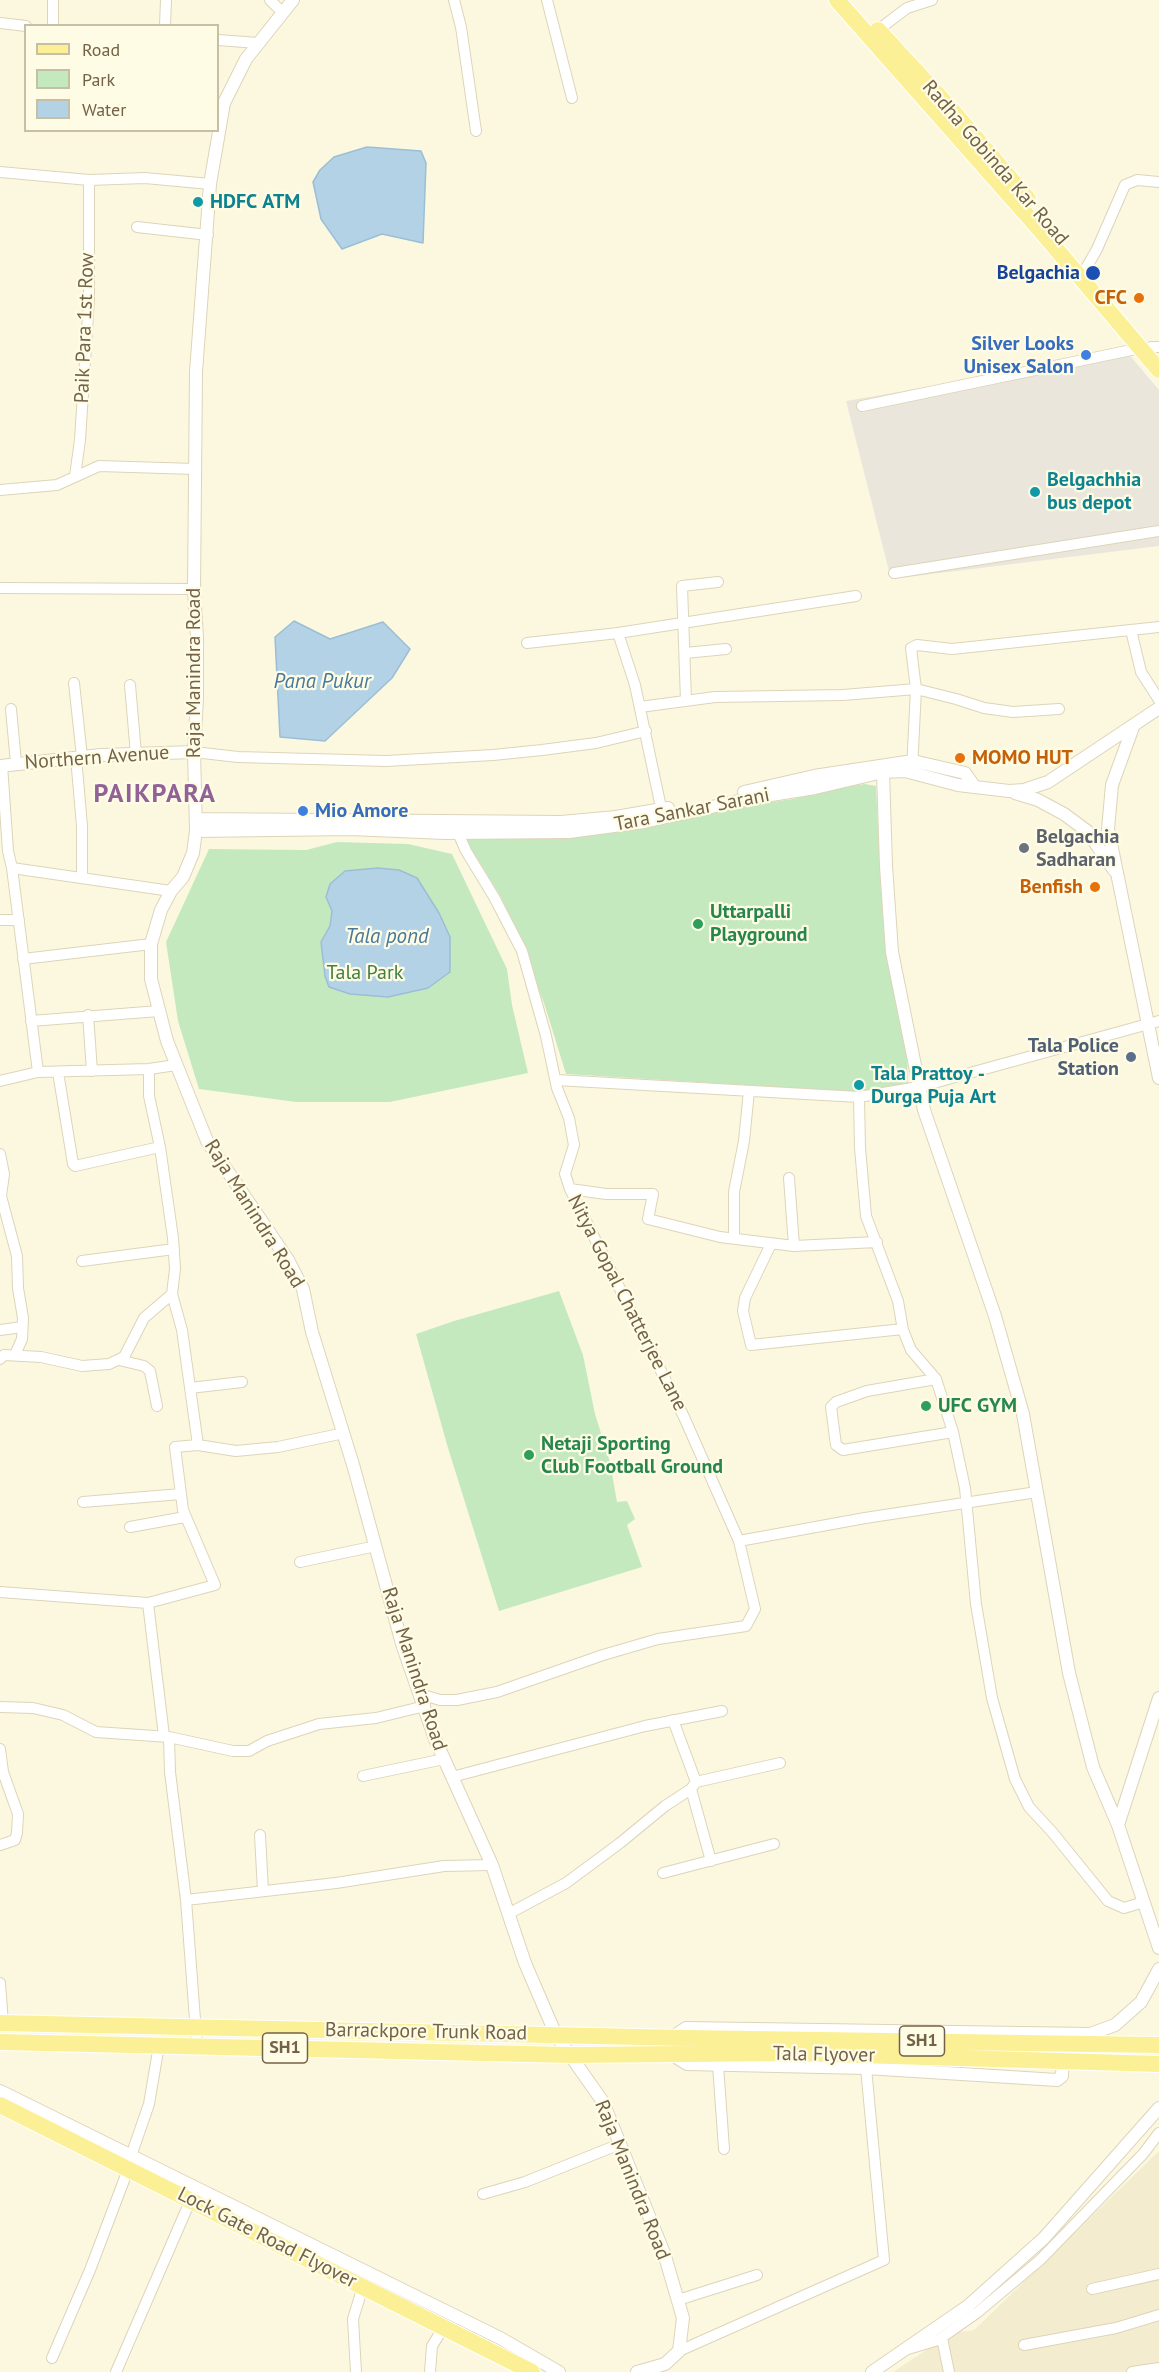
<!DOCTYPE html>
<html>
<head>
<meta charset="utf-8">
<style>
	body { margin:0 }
	#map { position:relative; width:1159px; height:2372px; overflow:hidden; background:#fcf8e0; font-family:"PT Sans",sans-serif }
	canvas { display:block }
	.legend { position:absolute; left:24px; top:24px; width:195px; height:108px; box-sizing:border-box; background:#fffce6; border:2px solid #c7bea6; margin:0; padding:8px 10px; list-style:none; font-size:18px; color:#736247 }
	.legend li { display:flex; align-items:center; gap:12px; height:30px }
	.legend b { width:30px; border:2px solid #c7bea6 }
</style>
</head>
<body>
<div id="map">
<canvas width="1159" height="2372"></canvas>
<ul class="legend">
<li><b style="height:8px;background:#fcf097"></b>Road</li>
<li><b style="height:16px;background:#c5e9bf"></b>Park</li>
<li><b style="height:16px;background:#b4d2e5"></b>Water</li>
</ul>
</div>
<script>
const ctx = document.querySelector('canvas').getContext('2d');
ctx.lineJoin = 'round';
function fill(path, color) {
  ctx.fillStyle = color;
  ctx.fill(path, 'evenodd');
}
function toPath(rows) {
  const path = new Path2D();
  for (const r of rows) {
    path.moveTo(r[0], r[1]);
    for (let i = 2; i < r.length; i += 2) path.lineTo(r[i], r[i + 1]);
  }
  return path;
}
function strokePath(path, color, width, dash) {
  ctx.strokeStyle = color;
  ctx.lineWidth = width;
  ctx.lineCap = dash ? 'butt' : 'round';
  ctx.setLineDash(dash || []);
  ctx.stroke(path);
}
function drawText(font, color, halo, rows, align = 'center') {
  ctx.font = font + ' "PT Sans",sans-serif';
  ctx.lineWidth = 4.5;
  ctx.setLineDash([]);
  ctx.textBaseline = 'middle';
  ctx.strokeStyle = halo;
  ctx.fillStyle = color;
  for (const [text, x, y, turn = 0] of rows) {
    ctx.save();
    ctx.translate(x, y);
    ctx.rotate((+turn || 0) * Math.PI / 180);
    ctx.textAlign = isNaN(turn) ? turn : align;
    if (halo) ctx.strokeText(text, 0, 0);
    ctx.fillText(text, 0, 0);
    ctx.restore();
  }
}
fill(toPath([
	[1159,2151,1159,2372,893,2372,952,2333,974,2330]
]), '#f4ecce');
fill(toPath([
	[1127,352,1159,390,1159,546,891,579,846,401]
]), '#eae6db');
fill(toPath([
	[865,784,876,786,881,890,889,958,907,1056,908,1084,858,1092,566,1074,544,1003,501,897,478,860,458,833,486,832,524,838,556,832,793,799,836,788],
	[337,842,408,844,452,854,507,969,512,1005,528,1073,390,1102,296,1102,199,1089,178,1021,166,942,209,849,306,850],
	[559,1291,583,1355,595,1414,610,1462,617,1502,627,1501,635,1519,627,1525,642,1567,499,1611,448,1448,416,1334,454,1321]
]), '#c5e9bf');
const water = toPath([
	[367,147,421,151,426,163,423,243,382,234,342,249,321,219,313,182,320,170,334,157,367,147],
	[294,621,330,639,383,622,410,649,392,678,325,741,280,737,275,637,294,621],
	[378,868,399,870,417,878,439,913,450,937,450,972,428,988,388,997,350,994,329,987,325,976,321,942,330,926,332,911,326,897,330,884,345,871,378,868]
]);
fill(water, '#b4d2e5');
strokePath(water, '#9bbed7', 1.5);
const minor = toPath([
	[270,0,282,12],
	[454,0,461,27,476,131],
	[547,0,572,98],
	[0,23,26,26],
	[53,26,53,0],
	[165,26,166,0],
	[878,30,907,8,932,0],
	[218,40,258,43],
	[0,172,89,180,145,178,210,184],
	[137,227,208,235],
	[1080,279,1097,249,1125,185,1137,180,1159,182],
	[1151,347,1159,347],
	[862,406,1141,348],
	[75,476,80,440,89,299,89,180],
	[0,490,57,485,99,466,195,469],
	[894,573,1159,531],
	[0,588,194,589],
	[1131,630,1141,672,1159,700],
	[618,633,635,685,663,817],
	[527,643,618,633,856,596],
	[685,653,726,649],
	[74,683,82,757],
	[130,685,136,754],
	[686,701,682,586,718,582],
	[640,707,715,697,843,695,916,689,912,770],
	[11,709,16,763],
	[1059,709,1013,712,984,708,956,699,916,689,911,648,917,645,952,649,1159,627],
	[194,752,238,757,386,761,493,755,542,750,596,743,646,731],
	[76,757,82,826,82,878],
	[2,765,8,851,12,868,171,891],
	[12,868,38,1072],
	[0,920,19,920],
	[23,959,151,944],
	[88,1015,92,1071],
	[31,1021,159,1011],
	[58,1072,73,1164,75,1166,160,1147],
	[556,1080,859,1097,919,1087,1159,1021],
	[0,1081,38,1072,149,1069,176,1065],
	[859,1097,860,1148,866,1216,898,1301,903,1330,911,1350,936,1379,953,1432,965,1488,976,1604,992,1698,1015,1779,1029,1807,1053,1833,1108,1901,1124,1908,1144,1902],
	[0,1154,4,1174,1,1196,17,1256,18,1288,23,1318,22,1339,15,1355],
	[789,1178,794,1246],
	[570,1189,606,1194,653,1194,648,1219,720,1237,794,1246,877,1242],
	[734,1238,734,1192,744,1141,749,1091],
	[771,1244,745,1298,743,1311,751,1345,903,1329],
	[82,1261,174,1249],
	[0,1330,22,1327],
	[0,1359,4,1355,41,1357,82,1366,109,1364,124,1357,144,1318,172,1294,175,1269,173,1238,160,1147,149,1096,149,1069],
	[119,1360,144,1366,150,1371,157,1406],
	[936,1379,867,1391,836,1402,831,1407,836,1445,843,1450,953,1432],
	[190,1388,242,1382],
	[198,1445,236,1451,278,1447,344,1433],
	[83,1502,181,1494],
	[130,1527,185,1517],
	[739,1541,865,1518,1037,1492],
	[300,1562,376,1546],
	[0,1592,148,1603],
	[420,1694,440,1700,457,1700,497,1692,603,1655,658,1639,746,1626,755,1609,739,1541,684,1417,570,1189,565,1174,574,1145,569,1118,557,1088,546,1036,522,951,494,897,466,851,458,833,459,826],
	[0,1707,33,1708,63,1715,96,1732,169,1737,233,1751,249,1751,267,1741,319,1724,376,1718,425,1706],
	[673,1720,696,1782],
	[164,1736,148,1603,215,1585,183,1510,175,1447,198,1445,182,1330,172,1294],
	[169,1737,170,1772,186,1900,197,2046],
	[0,1749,3,1772,18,1814,17,1833,15,1840,0,1845],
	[363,1776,444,1759],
	[452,1777,645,1726,722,1711],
	[691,1789,711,1861],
	[260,1835,263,1891],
	[663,1873,774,1844],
	[186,1900,336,1883,444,1866,492,1865],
	[508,1914,566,1883,620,1843,665,1806,691,1789,696,1782,780,1763],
	[0,1983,3,2023],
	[718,2065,724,2149],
	[131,2156,149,2104,159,2045],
	[483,2194,525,2182,620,2144],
	[1092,2289,1159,2274],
	[678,2300,757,2275],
	[942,2338,949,2372],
	[1024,2345,1116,2328,1159,2315],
	[908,2349,938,2340,978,2312,1040,2260,1143,2154,1159,2133],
	[679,2351,884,2260,866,2068],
	[52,2358,90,2270,126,2175],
	[116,2372,188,2206],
	[356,2372,353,2319,361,2293],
	[430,2372,432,2346,440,2333],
	[1132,2372,1159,2368]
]);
const tertiary = toPath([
	[293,0,246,59,224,103,210,184,196,372,194,589,197,638,197,698,194,752,196,831,193,853,183,877,171,891,161,910,151,944,151,979,167,1041,207,1141,288,1260,303,1289,312,1332,354,1468,402,1644,435,1739,492,1865,525,1963,556,2035,603,2102,664,2253,683,2318,679,2351,665,2364,637,2372],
	[1133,727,1112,785,1108,829,1159,1078],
	[0,766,101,755,194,752],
	[883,772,886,866,892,952,924,1110,995,1316,1023,1414,1069,1673,1093,1767,1118,1825,1159,1948],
	[744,792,814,776,913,761,965,773,974,786],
	[1015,793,1038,800,1064,814,1087,831,1114,870],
	[196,819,561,822,616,817,668,808],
	[196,831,350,829,445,833,569,832,644,822,752,798,815,788,883,772,905,771,958,785,1009,791,1024,790,1048,782,1159,708],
	[1118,1825,1159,1698],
	[671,2038,686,2028,1090,2034,1115,2025,1141,2002,1159,1969],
	[671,2054,687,2064,866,2068,1057,2080,1062,2076,1063,2055],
	[0,2091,500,2338,559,2372],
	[872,2372,968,2306,1044,2238,1159,2108]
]);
const primary = toPath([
	[837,0,1040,230,1159,370],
	[878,30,951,109,1028,199],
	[0,2023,685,2038],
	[0,2042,570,2055,686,2054],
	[0,2105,532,2372]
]);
strokePath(minor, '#ddd4b9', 12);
strokePath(tertiary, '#ddd4b9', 14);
strokePath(primary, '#fff', 18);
strokePath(minor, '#fff', 10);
strokePath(tertiary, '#fff', 12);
strokePath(primary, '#fcf097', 16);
const primaryBridge = toPath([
	[685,2038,1159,2045],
	[686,2054,792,2053,1159,2064]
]);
strokePath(primaryBridge, '#fff', 18, []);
strokePath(primaryBridge, '#fcf097', 16);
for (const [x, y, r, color] of [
	[198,202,6,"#0f9aa8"],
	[1093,273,8,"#1a4fb4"],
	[1139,298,6,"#e8710a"],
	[1086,355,6,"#3f7fe0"],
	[1035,492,6,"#0f9aa8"],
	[960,758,6,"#e8710a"],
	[303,811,6,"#3f7fe0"],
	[1024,848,6,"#6b7280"],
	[1095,887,6,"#e8710a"],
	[698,924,6,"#2e9e5b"],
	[1131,1057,6,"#5c6f8a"],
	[859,1085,6,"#0f9aa8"],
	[926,1406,6,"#2e9e5b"],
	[529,1455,6,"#2e9e5b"]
]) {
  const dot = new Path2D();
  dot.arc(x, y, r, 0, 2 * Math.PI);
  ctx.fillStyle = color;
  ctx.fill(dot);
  strokePath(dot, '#fffce6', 2);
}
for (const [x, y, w] of [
	[922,2041,45],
	[285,2048,45]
]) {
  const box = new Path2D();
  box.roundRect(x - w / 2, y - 15, w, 30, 4.5);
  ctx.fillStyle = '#fffce6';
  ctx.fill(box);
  strokePath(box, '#736247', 1.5);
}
drawText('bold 18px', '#736247', null, [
	["SH1",922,2041],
	["SH1",285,2048]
]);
drawText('20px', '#736247', '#fffce6', [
	["Radha Gobinda Kar Road",995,163,49],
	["Paik Para 1st Row",85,328,-88],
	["Raja Manindra Road",194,673,-90],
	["Northern Avenue",97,758,-4],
	["Tara Sankar Sarani",692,810,-11],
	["Raja Manindra Road",254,1214,58],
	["Nitya Gopal Chatterjee Lane",627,1303,63],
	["Raja Manindra Road",414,1669,72],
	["Barrackpore Trunk Road",426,2032,1],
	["Tala Flyover",824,2055,1],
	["Raja Manindra Road",632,2180,68],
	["Lock Gate Road Flyover",267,2238,27]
]);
drawText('bold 20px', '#0d838f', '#fffce6', [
	["HDFC ATM",210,202],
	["Belgachhia",1047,480],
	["bus depot",1047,503],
	["Tala Prattoy -",871,1074],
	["Durga Puja Art",871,1097]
], 'left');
drawText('bold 20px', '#164399', '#fffce6', [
	["Belgachia",1080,273]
], 'right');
drawText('bold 20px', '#c56008', '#fffce6', [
	["CFC",1127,298],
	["MOMO HUT",972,758,"left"],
	["Benfish",1083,887]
], 'right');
drawText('bold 20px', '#366cbe', '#fffce6', [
	["Silver Looks",1074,344],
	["Unisex Salon",1074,367],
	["Mio Amore",315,811,"left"]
], 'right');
drawText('bold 20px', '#5b616d', '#fffce6', [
	["Belgachia",1036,837],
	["Sadharan",1036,860]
], 'left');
drawText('bold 20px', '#27864d', '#fffce6', [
	["Uttarpalli",710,912],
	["Playground",710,935],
	["UFC GYM",938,1406],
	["Netaji Sporting",541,1444],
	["Club Football Ground",541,1467]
], 'left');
drawText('20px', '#447e41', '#fffce6', [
	["Tala Park",365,973]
]);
drawText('bold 20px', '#4e5e75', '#fffce6', [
	["Tala Police",1119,1046],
	["Station",1119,1069]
], 'right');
drawText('italic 21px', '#49799b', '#fffce6', [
	["Pana Pukur",322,682],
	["Tala pond",387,937]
]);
ctx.letterSpacing = '1.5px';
drawText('bold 26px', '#926296', '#fffce6', [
	["PAIKPARA",155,795]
]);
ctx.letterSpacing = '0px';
</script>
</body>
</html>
